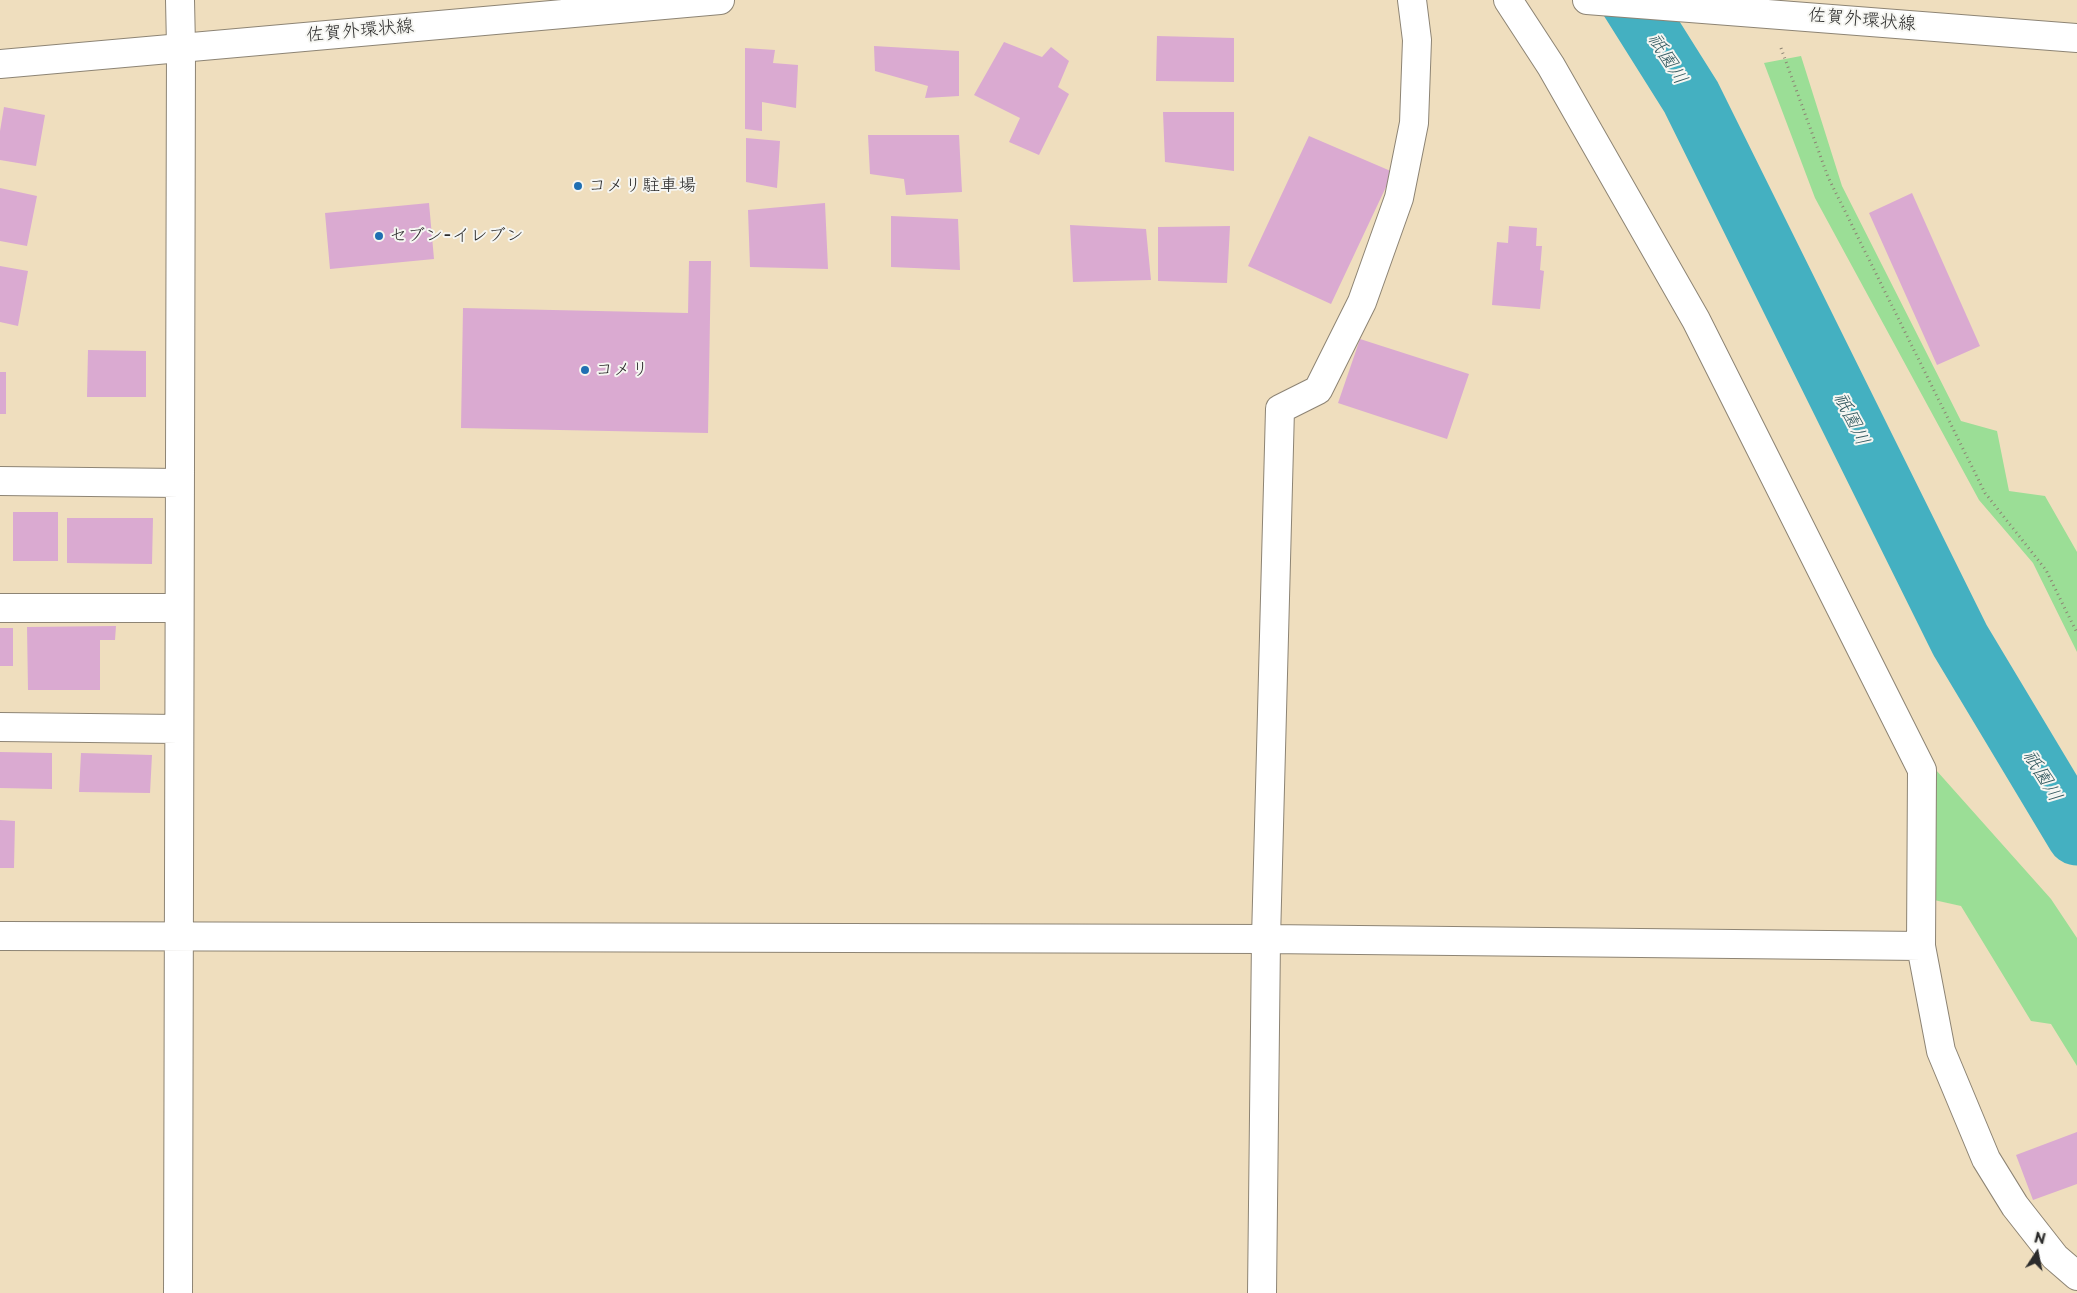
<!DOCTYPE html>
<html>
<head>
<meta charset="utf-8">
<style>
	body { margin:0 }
	#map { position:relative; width:2077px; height:1293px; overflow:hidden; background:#efdebe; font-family:"Playpen Sans",sans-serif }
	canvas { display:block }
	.north { position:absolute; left:2012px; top:1228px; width:50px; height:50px; -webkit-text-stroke:4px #f6f6f2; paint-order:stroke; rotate:11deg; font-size:14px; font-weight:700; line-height:20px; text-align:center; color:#2b2b2b }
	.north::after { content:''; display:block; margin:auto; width:18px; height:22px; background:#2b2b2b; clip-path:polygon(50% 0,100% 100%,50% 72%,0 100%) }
</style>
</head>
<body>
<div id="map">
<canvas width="2077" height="1293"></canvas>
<div class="north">N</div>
</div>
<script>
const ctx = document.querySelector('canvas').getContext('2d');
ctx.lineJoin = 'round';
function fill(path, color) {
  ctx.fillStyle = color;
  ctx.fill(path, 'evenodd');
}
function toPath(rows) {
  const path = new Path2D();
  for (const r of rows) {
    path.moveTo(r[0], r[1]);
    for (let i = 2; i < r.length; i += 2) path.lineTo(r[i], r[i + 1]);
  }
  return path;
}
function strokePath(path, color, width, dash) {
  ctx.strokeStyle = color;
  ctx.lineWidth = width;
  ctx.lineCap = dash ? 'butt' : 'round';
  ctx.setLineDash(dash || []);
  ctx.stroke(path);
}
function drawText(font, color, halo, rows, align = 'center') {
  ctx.font = font + ' "Playpen Sans","Klee One",sans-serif';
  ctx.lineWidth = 4;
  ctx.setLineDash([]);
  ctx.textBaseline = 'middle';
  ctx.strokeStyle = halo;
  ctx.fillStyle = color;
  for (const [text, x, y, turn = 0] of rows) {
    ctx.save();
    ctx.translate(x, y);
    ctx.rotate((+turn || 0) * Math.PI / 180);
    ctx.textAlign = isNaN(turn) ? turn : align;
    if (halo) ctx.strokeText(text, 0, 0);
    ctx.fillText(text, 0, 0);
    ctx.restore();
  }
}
fill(toPath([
	[1801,56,1842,186,1961,421,1997,431,2009,491,2045,496,2077,552,2077,652,2033,563,1979,500,1815,198,1764,63],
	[1936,770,2051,899,2077,938,2077,1066,2051,1024,2031,1021,1961,906,1934,900]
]), '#9bde96');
strokePath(toPath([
	[1630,0,1691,97,1960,640,2077,835]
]), '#44b0c1', 61);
fill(toPath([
	[1157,36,1234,38,1234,82,1156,81],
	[1004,42,1042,57,1051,47,1069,61,1058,87,1069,94,1039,155,1009,142,1020,118,974,95],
	[874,46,959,51,959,96,925,98,928,86,875,71],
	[745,48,775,50,773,63,798,65,796,108,762,102,762,131,745,129],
	[4,107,45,115,36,166,0,160,0,131],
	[1163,112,1234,112,1234,171,1165,162],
	[868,135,959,135,962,192,906,195,904,179,870,174],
	[1309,136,1393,172,1331,304,1248,266],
	[746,138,780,141,777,188,746,182],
	[0,188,37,196,27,246,0,241],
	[1912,193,1980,346,1937,365,1869,213],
	[429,203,434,259,330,269,325,213],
	[825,203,828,269,750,267,748,210],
	[891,216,958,219,960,270,891,267],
	[1070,225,1146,229,1151,280,1073,282],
	[1230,226,1227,283,1158,281,1158,227],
	[1509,226,1537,228,1536,246,1542,246,1540,270,1544,271,1540,309,1492,305,1497,242,1508,243],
	[689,261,711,261,708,433,461,428,463,308,688,313],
	[0,266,28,271,18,326,0,322],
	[1360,339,1469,374,1447,439,1338,403],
	[88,350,146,351,146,397,87,397],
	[0,372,6,372,6,414,0,414],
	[13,512,58,512,58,561,13,561],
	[67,518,153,518,152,564,67,563],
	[116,626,115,640,100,640,100,690,28,690,27,627],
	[0,628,13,628,13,666,0,666],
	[0,752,52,753,52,789,0,788],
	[81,753,152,755,150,793,79,792],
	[0,820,15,821,14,868,0,868],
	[2077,1132,2077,1184,2033,1200,2016,1155]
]), '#daaad1');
const minor = toPath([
	[1508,0,1551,66,1696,320,1922,770,1921,946,1941,1051,1986,1159,2015,1206,2055,1257,2077,1276],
	[0,481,179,483],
	[0,608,179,608],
	[0,727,178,729],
	[0,936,1266,939,1921,946],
	[178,1293,181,46,180,0],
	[1262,1293,1266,939,1280,409,1318,390,1362,302,1399,198,1414,123,1417,40,1412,0]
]);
const primary = toPath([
	[1587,0,2077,38],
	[0,64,720,0]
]);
strokePath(minor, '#8d8474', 30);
strokePath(primary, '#8d8474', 30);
strokePath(toPath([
	[1781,48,1828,177,1985,493,2046,570,2077,633]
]), '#8d8474', 3, [1, 4]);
strokePath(minor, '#fff', 28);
strokePath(primary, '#fff', 28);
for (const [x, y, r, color] of [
	[578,186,5,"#1f6fb2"],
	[379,236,5,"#1f6fb2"],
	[585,370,5,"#1f6fb2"]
]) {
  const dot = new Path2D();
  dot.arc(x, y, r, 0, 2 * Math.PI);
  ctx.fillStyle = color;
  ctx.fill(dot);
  strokePath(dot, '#f6f6f2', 2);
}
drawText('18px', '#2b2b2b', '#f6f6f2', [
	["佐賀外環状線",1862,20,5],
	["佐賀外環状線",360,31,-5]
]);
drawText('18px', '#2b2b2b', '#f6f6f2', [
	["コメリ駐車場",588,186],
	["セブン-イレブン",389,236],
	["コメリ",595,370]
], 'left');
drawText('italic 19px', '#345a60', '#f6f6f2', [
	["祇園川",1667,59,58],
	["祇園川",1851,419,64],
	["祇園川",2042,776,59]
]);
</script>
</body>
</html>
